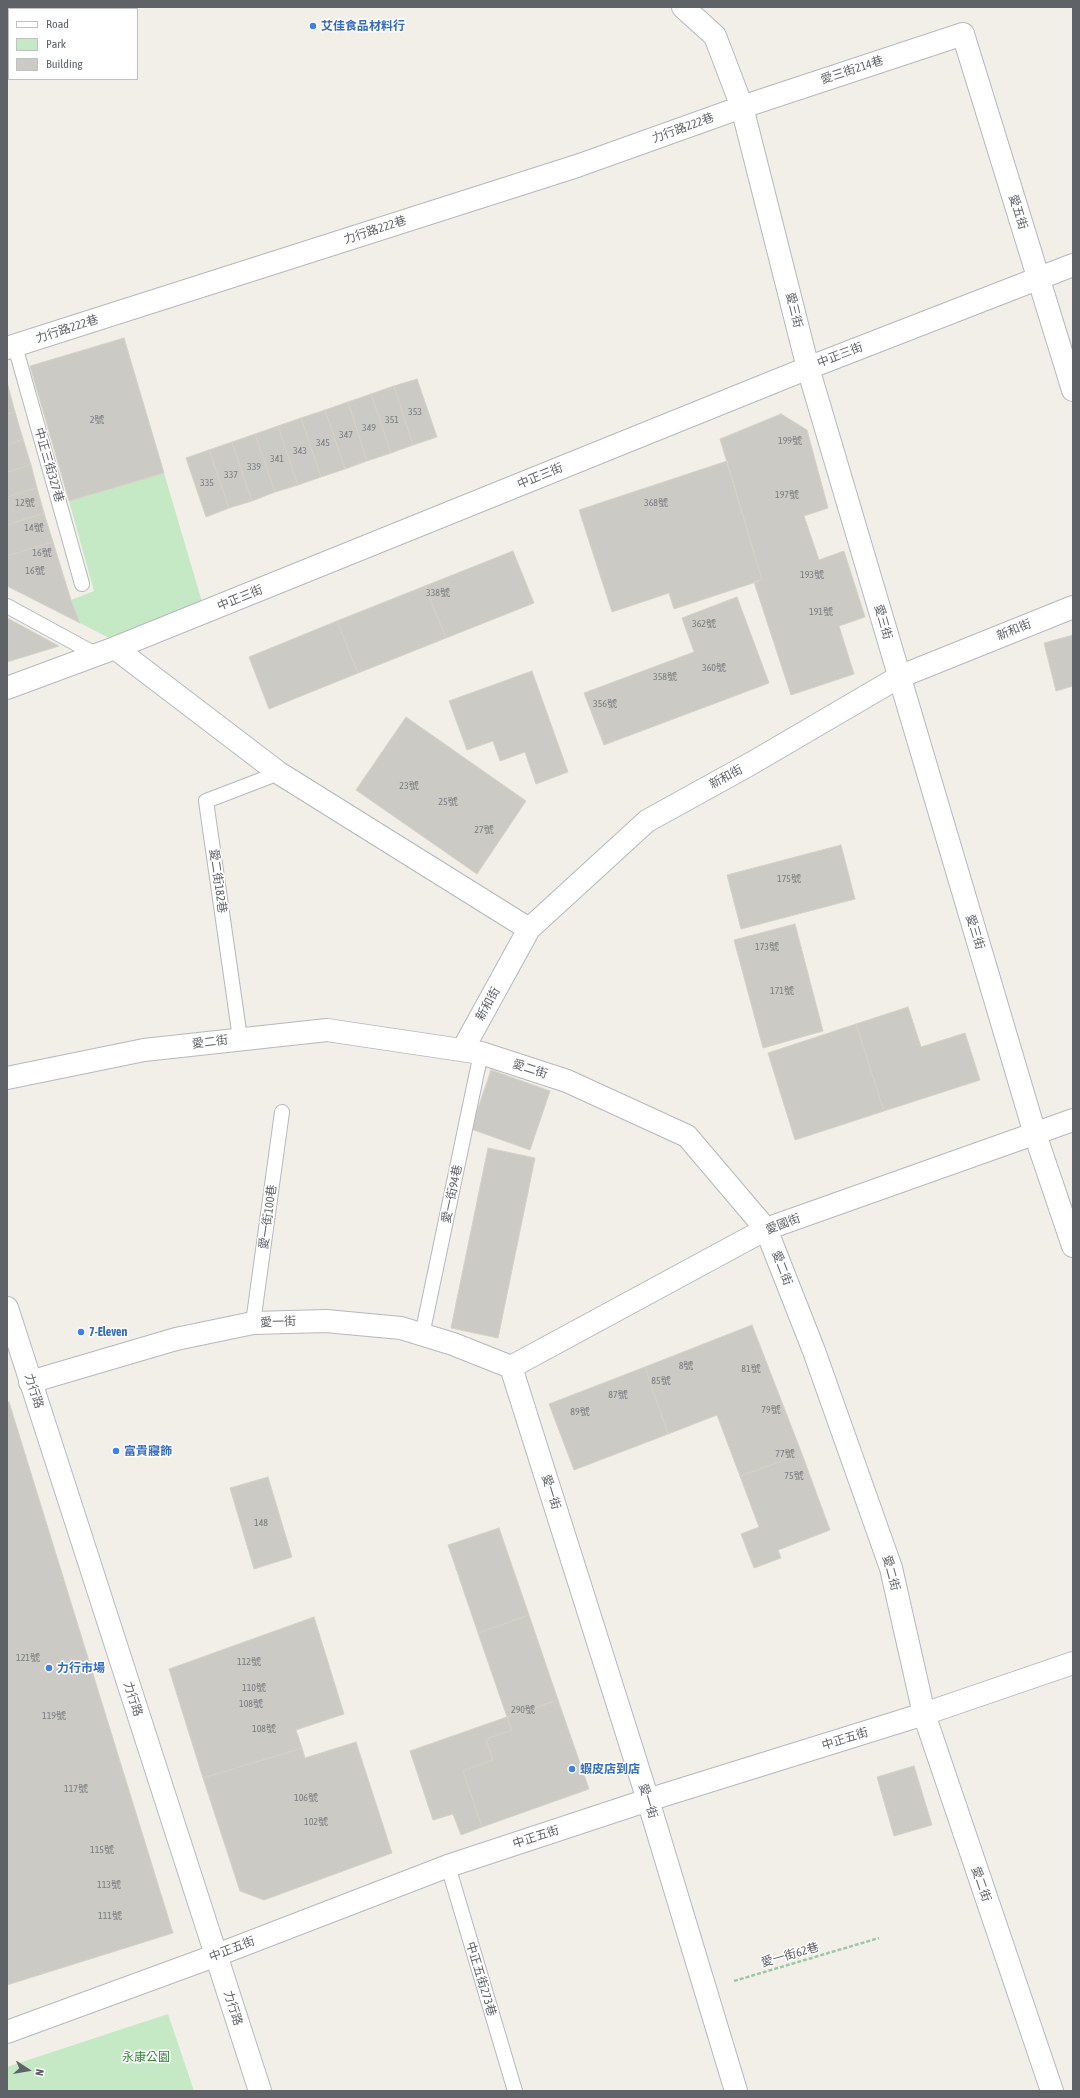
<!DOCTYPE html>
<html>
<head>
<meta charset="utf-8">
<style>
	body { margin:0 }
	#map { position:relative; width:1080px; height:2098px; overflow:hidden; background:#f1efe8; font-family:"Asap Condensed",sans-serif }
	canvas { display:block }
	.frame { position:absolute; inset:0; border:8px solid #5f6368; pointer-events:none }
	.legend { position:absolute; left:8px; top:8px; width:130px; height:72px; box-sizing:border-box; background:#fff; border:1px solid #bfc1c3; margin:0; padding:5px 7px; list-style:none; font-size:12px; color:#5f6368 }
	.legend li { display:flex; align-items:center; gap:8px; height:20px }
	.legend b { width:20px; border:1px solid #bfc1c3 }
	.north { position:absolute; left:8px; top:2050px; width:40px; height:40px; -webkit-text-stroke:3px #fff; paint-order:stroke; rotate:102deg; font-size:11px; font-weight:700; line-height:16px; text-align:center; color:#5f6368 }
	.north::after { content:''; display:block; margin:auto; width:14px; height:18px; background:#5f6368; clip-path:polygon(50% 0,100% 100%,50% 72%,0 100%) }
</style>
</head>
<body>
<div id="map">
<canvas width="1080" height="2098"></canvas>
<div class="frame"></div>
<ul class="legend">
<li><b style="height:5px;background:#fff"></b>Road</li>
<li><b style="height:11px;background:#c5e8c5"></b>Park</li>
<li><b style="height:11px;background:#cccac5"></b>Building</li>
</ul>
<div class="north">N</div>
</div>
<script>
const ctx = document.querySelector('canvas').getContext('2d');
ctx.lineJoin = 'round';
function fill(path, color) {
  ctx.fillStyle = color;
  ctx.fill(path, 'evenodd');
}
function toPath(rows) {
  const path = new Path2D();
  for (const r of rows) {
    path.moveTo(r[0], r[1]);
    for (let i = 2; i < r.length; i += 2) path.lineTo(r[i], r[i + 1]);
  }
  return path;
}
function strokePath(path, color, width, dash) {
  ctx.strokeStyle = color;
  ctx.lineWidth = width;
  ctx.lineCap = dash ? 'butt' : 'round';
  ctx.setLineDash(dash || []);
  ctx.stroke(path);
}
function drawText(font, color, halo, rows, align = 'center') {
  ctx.font = font + ' "Asap Condensed","Noto Sans TC",sans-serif';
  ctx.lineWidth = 3;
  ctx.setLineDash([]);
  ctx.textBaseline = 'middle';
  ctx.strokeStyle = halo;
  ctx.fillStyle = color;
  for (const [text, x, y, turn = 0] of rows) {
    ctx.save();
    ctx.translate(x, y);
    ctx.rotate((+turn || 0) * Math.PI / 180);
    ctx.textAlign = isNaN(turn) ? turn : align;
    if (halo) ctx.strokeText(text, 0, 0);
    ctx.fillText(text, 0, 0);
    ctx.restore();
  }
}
fill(toPath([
	[164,473,202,602,109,638,80,623,71,600,94,591,69,501],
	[168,2014,194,2091,7,2091,7,2067]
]), '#c5e8c5');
const building = toPath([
	[124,338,164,473,69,501,30,366,124,338],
	[417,379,437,437,413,445,394,386,417,379],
	[7,382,15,412,7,414,7,382],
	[394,386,413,445,391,453,371,394,394,386],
	[371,394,391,453,367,461,348,402,371,394],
	[348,402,367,461,345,469,325,410,348,402],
	[325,410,345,469,321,477,301,418,325,410],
	[15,412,23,439,7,445,7,414,15,412],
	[781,414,807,430,828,508,804,516,819,560,844,551,865,617,839,626,854,674,791,695,754,582,762,580,720,439,781,414],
	[301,418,321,477,298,485,278,426,301,418],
	[278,426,298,485,275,492,255,434,278,426],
	[255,434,275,492,252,501,232,442,255,434],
	[23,439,31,465,7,472,7,445,23,439],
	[232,442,252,501,229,508,209,450,232,442],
	[209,450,229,508,206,517,186,458,209,450],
	[727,461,762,580,674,609,669,593,612,612,579,510,727,461],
	[31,465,37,488,7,497,7,472,31,465],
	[37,488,44,513,7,525,7,497,37,488],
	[44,513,53,542,7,556,7,525,44,513],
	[53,542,71,600,80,623,7,586,7,556,53,542],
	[513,551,534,603,446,638,425,586,513,551],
	[425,586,446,638,358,673,337,621,425,586],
	[737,597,769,683,604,745,584,693,694,652,682,618,737,597],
	[9,619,59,646,7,662,7,620,9,619],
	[337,621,358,673,269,709,249,657,337,621],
	[1073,635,1073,686,1056,691,1044,643,1073,635],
	[532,671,568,772,536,784,525,752,500,761,493,741,467,750,449,701,532,671],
	[406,717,526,801,477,874,356,790,406,717],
	[841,845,855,899,741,929,727,875,841,845],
	[795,924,823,1031,763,1048,734,940,795,924],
	[908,1007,921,1047,965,1033,980,1080,884,1111,856,1024,908,1007],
	[856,1024,884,1111,795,1140,768,1053,856,1024],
	[491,1070,550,1091,530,1150,471,1129,491,1070],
	[488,1148,535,1158,498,1338,451,1328,488,1148],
	[752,1325,802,1454,740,1476,717,1415,668,1434,645,1367,752,1325],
	[645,1367,668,1434,574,1470,549,1404,645,1367],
	[9,1402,173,1933,7,1985,7,1403,9,1402],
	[802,1454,830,1530,778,1550,781,1558,754,1568,741,1534,759,1527,740,1476,802,1454],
	[268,1477,292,1557,254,1569,230,1488,268,1477],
	[499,1528,529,1615,478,1633,448,1545,499,1528],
	[529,1615,558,1700,507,1717,478,1633,529,1615],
	[314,1617,344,1714,296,1730,302,1748,203,1778,169,1669,314,1617],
	[558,1700,589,1789,482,1827,463,1771,493,1760,486,1739,512,1730,507,1717,558,1700],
	[507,1717,512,1730,486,1739,493,1760,463,1771,482,1827,461,1835,453,1814,433,1820,410,1751,507,1717],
	[356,1742,392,1853,264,1900,240,1891,203,1778,302,1748,305,1758,356,1742],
	[914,1766,932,1825,894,1836,877,1777,914,1766]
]);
fill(building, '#cccac5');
strokePath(building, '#d6d1c6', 1);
const lane = toPath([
	[15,346,82,584],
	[7,606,97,655],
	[240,1038,206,801,279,773],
	[253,1323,282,1112],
	[422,1335,481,1053],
	[448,1866,515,2091]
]);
const street = toPath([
	[683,7,715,36,742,107,808,368,1035,1134,1073,1246],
	[7,348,577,166,742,107,963,34,1073,390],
	[115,648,279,773,529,929],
	[7,688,115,648,808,368,1073,265],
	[463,1049,529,929,647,821,752,763,899,677,1073,607],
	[7,1078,144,1050,327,1030,481,1053,567,1081,687,1136,766,1229,814,1351,891,1568,924,1714,1052,2091],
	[511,1367,766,1229,1073,1120],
	[30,1382,176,1339,253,1323,326,1321,401,1328,453,1344,511,1367,648,1800,736,2091],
	[7,2032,217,1955,448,1866,648,1800,924,1714,1073,1663]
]);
const secondary = toPath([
	[55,9,60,7],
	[7,32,9,31],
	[7,1308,260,2091]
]);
strokePath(lane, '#b5b8bc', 16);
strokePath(street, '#b5b8bc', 24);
strokePath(secondary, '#b6babf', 24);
strokePath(toPath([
	[734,1981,879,1938]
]), '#9cc7a9', 2.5, [4, 2]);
strokePath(lane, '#fff', 14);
strokePath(street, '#fff', 22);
strokePath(secondary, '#fff', 22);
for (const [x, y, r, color] of [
	[313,26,4,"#3f7fe0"],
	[81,1332,4,"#3f7fe0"],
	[116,1451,4,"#3f7fe0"],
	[49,1668,4,"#3f7fe0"],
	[572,1769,4,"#3f7fe0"]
]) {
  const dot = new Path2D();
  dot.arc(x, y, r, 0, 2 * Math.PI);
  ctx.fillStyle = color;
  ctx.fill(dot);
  strokePath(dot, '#fff', 1.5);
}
drawText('10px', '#7a7d7f', null, [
	["353",415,412],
	["2號",97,420],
	["351",392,420],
	["349",369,428],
	["347",346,435],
	["199號",790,441],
	["345",323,443],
	["343",300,451],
	["341",277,459],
	["339",254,467],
	["337",231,475],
	["335",207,483],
	["197號",787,495],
	["12號",25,503],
	["368號",656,503],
	["14號",34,528],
	["16號",42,553],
	["16號",35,571],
	["193號",812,575],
	["338號",438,593],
	["191號",821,612],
	["362號",704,624],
	["360號",714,668],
	["358號",665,677],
	["356號",605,704],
	["23號",409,786],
	["25號",448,802],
	["27號",484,830],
	["175號",789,879],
	["173號",767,947],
	["171號",782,991],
	["8號",686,1366],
	["81號",751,1369],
	["85號",661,1381],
	["87號",618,1395],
	["79號",771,1410],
	["89號",580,1412],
	["77號",785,1454],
	["75號",794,1476],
	["148",261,1523],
	["121號",28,1658],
	["112號",249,1662],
	["110號",254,1688],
	["108號",251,1704],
	["290號",523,1710],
	["119號",54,1716],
	["108號",264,1729],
	["117號",76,1789],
	["106號",306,1798],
	["102號",316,1822],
	["115號",102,1850],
	["113號",109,1885],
	["111號",110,1916]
]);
drawText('bold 12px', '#366cbe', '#fff', [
	["艾佳食品材料行",321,26],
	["7-Eleven",89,1332],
	["富貴寢飾",124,1451],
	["力行市場",57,1668],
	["蝦皮店到店",580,1769]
], 'left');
drawText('12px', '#5f6368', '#fff', [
	["愛三街214巷",852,70,-18],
	["力行路222巷",683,128,-20],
	["愛五街",1018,212,73],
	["力行路222巷",375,230,-18],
	["愛三街",794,310,76],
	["力行路222巷",67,329,-18],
	["中正三街",840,355,-21],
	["中正三街327巷",49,465,74],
	["中正三街",540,476,-22],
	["中正三街",240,598,-22],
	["愛三街",883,622,74],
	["新和街",1014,630,-22],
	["新和街",726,777,-28],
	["愛二街182巷",218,881,82],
	["愛三街",975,932,73],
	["新和街",488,1004,-61],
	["愛二街",210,1042,-7],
	["愛二街",530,1069,18],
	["愛一街94巷",452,1194,-78],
	["愛一街100巷",268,1217,-82],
	["愛國街",783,1224,-21],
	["愛二街",782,1268,69],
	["愛一街",278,1322,-2],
	["力行路",34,1391,72],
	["愛一街",551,1492,73],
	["愛二街",891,1573,75],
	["力行路",133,1699,72],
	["中正五街",845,1739,-17],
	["愛一街",648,1801,73],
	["中正五街",536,1837,-18],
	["愛二街",981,1884,71],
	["中正五街",232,1949,-21],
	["愛一街62巷",790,1955,-16],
	["中正五街273巷",481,1979,73],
	["力行路",233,2008,73]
]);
drawText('12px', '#348238', '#fff', [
	["永康公園",146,2057]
]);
</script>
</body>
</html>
